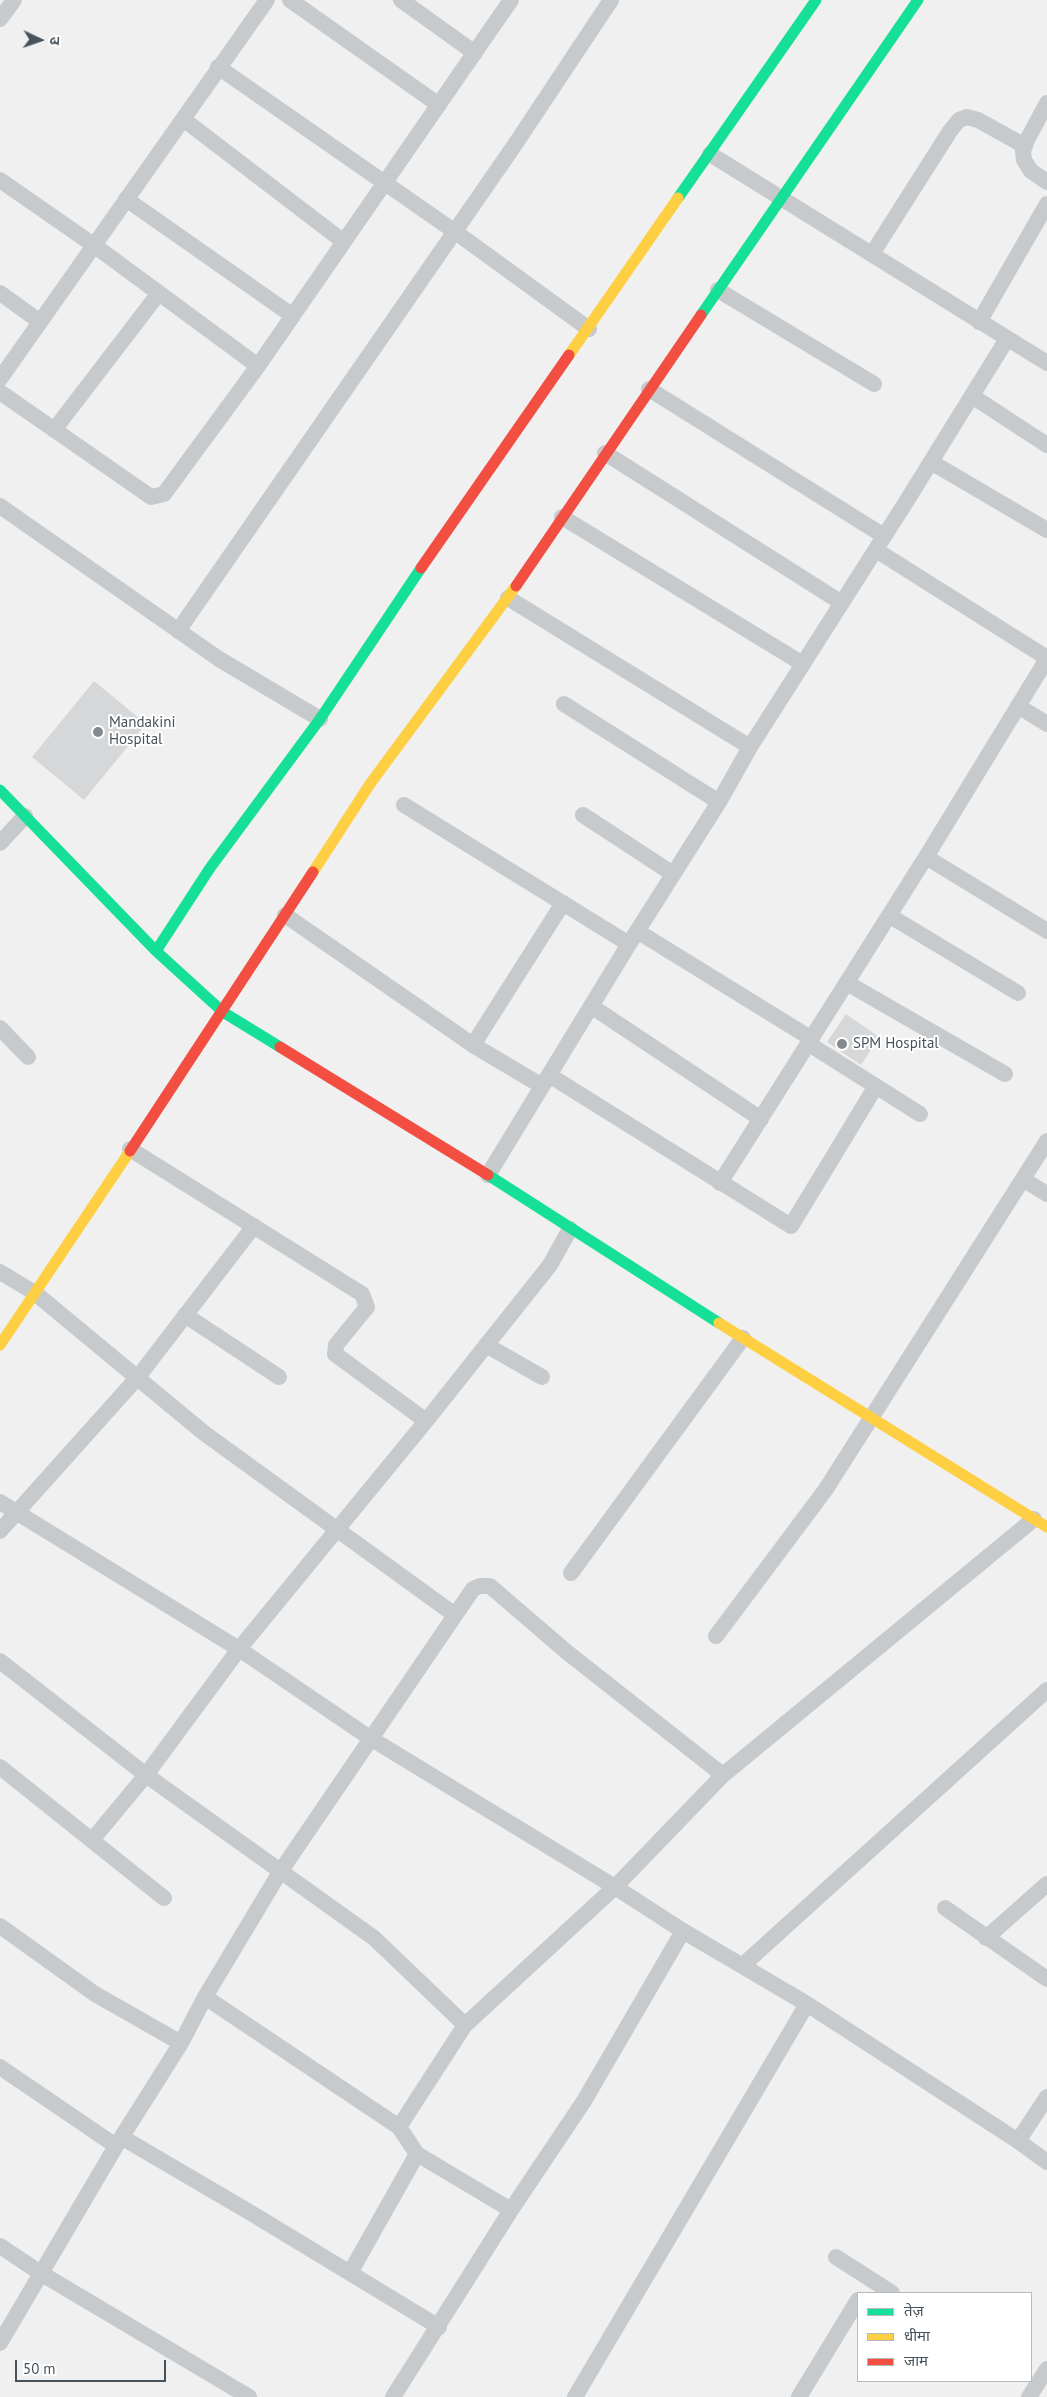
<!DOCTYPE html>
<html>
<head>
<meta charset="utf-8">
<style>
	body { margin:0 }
	#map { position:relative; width:1047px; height:2397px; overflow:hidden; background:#f0f0f0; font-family:"PT Sans","Noto Sans Devanagari",sans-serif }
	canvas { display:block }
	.legend { position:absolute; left:857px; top:2292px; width:175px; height:90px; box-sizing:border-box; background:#fff; border:1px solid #b5babe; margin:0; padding:6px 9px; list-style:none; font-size:15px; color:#47535c }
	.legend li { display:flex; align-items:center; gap:10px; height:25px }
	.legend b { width:25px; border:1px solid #b5babe }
	.north { position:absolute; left:15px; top:15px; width:50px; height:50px; -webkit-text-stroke:4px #fff; paint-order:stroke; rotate:93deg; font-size:14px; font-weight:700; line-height:20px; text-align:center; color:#47535c }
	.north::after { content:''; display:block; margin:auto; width:18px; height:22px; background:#47535c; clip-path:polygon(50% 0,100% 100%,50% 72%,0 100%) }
	.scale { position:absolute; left:15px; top:2360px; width:151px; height:22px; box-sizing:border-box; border:2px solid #47535c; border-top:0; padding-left:6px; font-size:15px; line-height:18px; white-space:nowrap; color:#47535c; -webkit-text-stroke:4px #fff; paint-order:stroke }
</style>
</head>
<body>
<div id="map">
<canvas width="1047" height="2397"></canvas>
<ul class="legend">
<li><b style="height:6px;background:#16e098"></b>तेज़</li>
<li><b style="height:6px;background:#ffcf43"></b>धीमा</li>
<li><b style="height:6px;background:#f24e42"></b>जाम</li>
</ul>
<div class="north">उ</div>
<div class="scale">50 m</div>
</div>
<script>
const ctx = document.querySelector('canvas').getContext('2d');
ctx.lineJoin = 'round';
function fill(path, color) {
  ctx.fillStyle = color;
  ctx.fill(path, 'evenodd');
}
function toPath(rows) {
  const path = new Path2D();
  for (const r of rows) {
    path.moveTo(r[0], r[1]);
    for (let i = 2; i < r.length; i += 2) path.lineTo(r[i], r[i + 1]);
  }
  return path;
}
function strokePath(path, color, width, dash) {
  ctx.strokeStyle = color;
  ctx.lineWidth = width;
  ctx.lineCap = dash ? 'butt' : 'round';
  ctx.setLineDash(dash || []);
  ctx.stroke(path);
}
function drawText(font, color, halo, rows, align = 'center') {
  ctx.font = font + ' "PT Sans",sans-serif';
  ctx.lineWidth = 4;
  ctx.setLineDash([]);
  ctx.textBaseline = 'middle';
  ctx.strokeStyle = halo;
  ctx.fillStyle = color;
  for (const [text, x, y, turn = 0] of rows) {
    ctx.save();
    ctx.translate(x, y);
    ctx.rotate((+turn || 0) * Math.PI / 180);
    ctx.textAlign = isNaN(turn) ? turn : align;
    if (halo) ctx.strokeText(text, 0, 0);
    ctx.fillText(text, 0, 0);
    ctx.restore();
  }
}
fill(toPath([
	[94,681,146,724,84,800,32,757],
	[846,1014,879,1037,861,1065,827,1042]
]), '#d6d7d8');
strokePath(toPath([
	[290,0,439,105],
	[401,0,475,53],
	[0,19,14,0],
	[218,67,454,231,589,329],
	[1047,103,1027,140,1023,151,1024,160,1031,171,1047,182],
	[183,119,344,242],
	[710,154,1047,363],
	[0,180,95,246,258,366],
	[126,199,293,316],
	[872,254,950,131,959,120,967,117,978,120,1025,146],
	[718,290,874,384],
	[0,293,39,321],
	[979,322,1047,204],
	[0,379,267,0],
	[649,389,884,536],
	[0,392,151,497,164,494,258,366,511,0],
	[972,396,1047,445],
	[54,430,159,293],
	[605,453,842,603],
	[931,462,1047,530],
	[0,506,219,659,320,719],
	[562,517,803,664],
	[876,550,1047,658],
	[508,598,750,747],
	[178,631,514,146,611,0],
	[564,704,719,802],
	[1018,706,1047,724],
	[404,805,629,944],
	[583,815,673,874],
	[0,843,25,816],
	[926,857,1047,931],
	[285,915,473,1045],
	[890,916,1018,993],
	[637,931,812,1039],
	[847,983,1005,1074],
	[591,1006,761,1119],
	[0,1028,28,1057],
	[809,1044,920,1114],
	[549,1075,791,1226,876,1086],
	[542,1086,473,1045,563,903],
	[130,1149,362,1294,367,1307,336,1345,335,1354,426,1421],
	[488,1175,629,944,719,802,750,747,906,502,1007,339],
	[1024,1180,1047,1194],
	[720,1183,926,857,1047,659],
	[0,1272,35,1293,204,1433,455,1615],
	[185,1315,279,1377],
	[486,1345,542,1377],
	[0,1502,239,1649,370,1738,615,1887,683,1931,807,2004,1018,2141,1047,2162],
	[0,1531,138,1377,254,1226],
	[571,1573,743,1338],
	[716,1636,826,1489,1047,1141],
	[0,1661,146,1775,374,1938,465,2025],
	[0,1767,164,1898],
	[92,1840,146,1775,239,1649,426,1421,550,1265,570,1229],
	[945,1908,1047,1979],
	[0,1926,95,1994,181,2043],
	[986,1938,1047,1884],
	[743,1965,1047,1690],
	[205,1997,399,2127,417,2154,511,2210],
	[0,2067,116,2146],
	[399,2127,465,2025,615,1887,723,1775,1034,1519],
	[123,2138,251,2213,439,2327],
	[1018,2141,1047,2097],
	[0,2246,42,2274,249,2397],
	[836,2257,892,2293],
	[350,2273,417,2154],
	[0,2343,116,2146,181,2043,205,1997,280,1872,473,1589,480,1586,490,1586,568,1653,723,1775],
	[393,2397,511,2210,584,2101,683,1931],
	[575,2397,807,2004],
	[799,2397,858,2300],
	[1029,2397,1047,2369]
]), '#c7cacc', 16);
strokePath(toPath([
	[678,198,816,0],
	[701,315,918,0],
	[0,790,156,951,223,1012,280,1047],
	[156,951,210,868,320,719,421,568],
	[488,1175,719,1323]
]), '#16e098', 11);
strokePath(toPath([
	[569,355,678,198],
	[313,872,370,784,516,586],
	[719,1323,1047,1527],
	[0,1345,130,1151]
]), '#ffcf43', 11);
strokePath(toPath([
	[421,568,569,355],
	[516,586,701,315],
	[280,1047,488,1175],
	[130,1151,313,872]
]), '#f24e42', 11);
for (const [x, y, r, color] of [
	[98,732,6,"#828a90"],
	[842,1044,6,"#828a90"]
]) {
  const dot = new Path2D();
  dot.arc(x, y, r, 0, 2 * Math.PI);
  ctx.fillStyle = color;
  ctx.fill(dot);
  strokePath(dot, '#fff', 2);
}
drawText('15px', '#47535c', '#fff', [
	["Mandakini",109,723],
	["Hospital",109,740],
	["SPM Hospital",853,1044]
], 'left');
</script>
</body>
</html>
